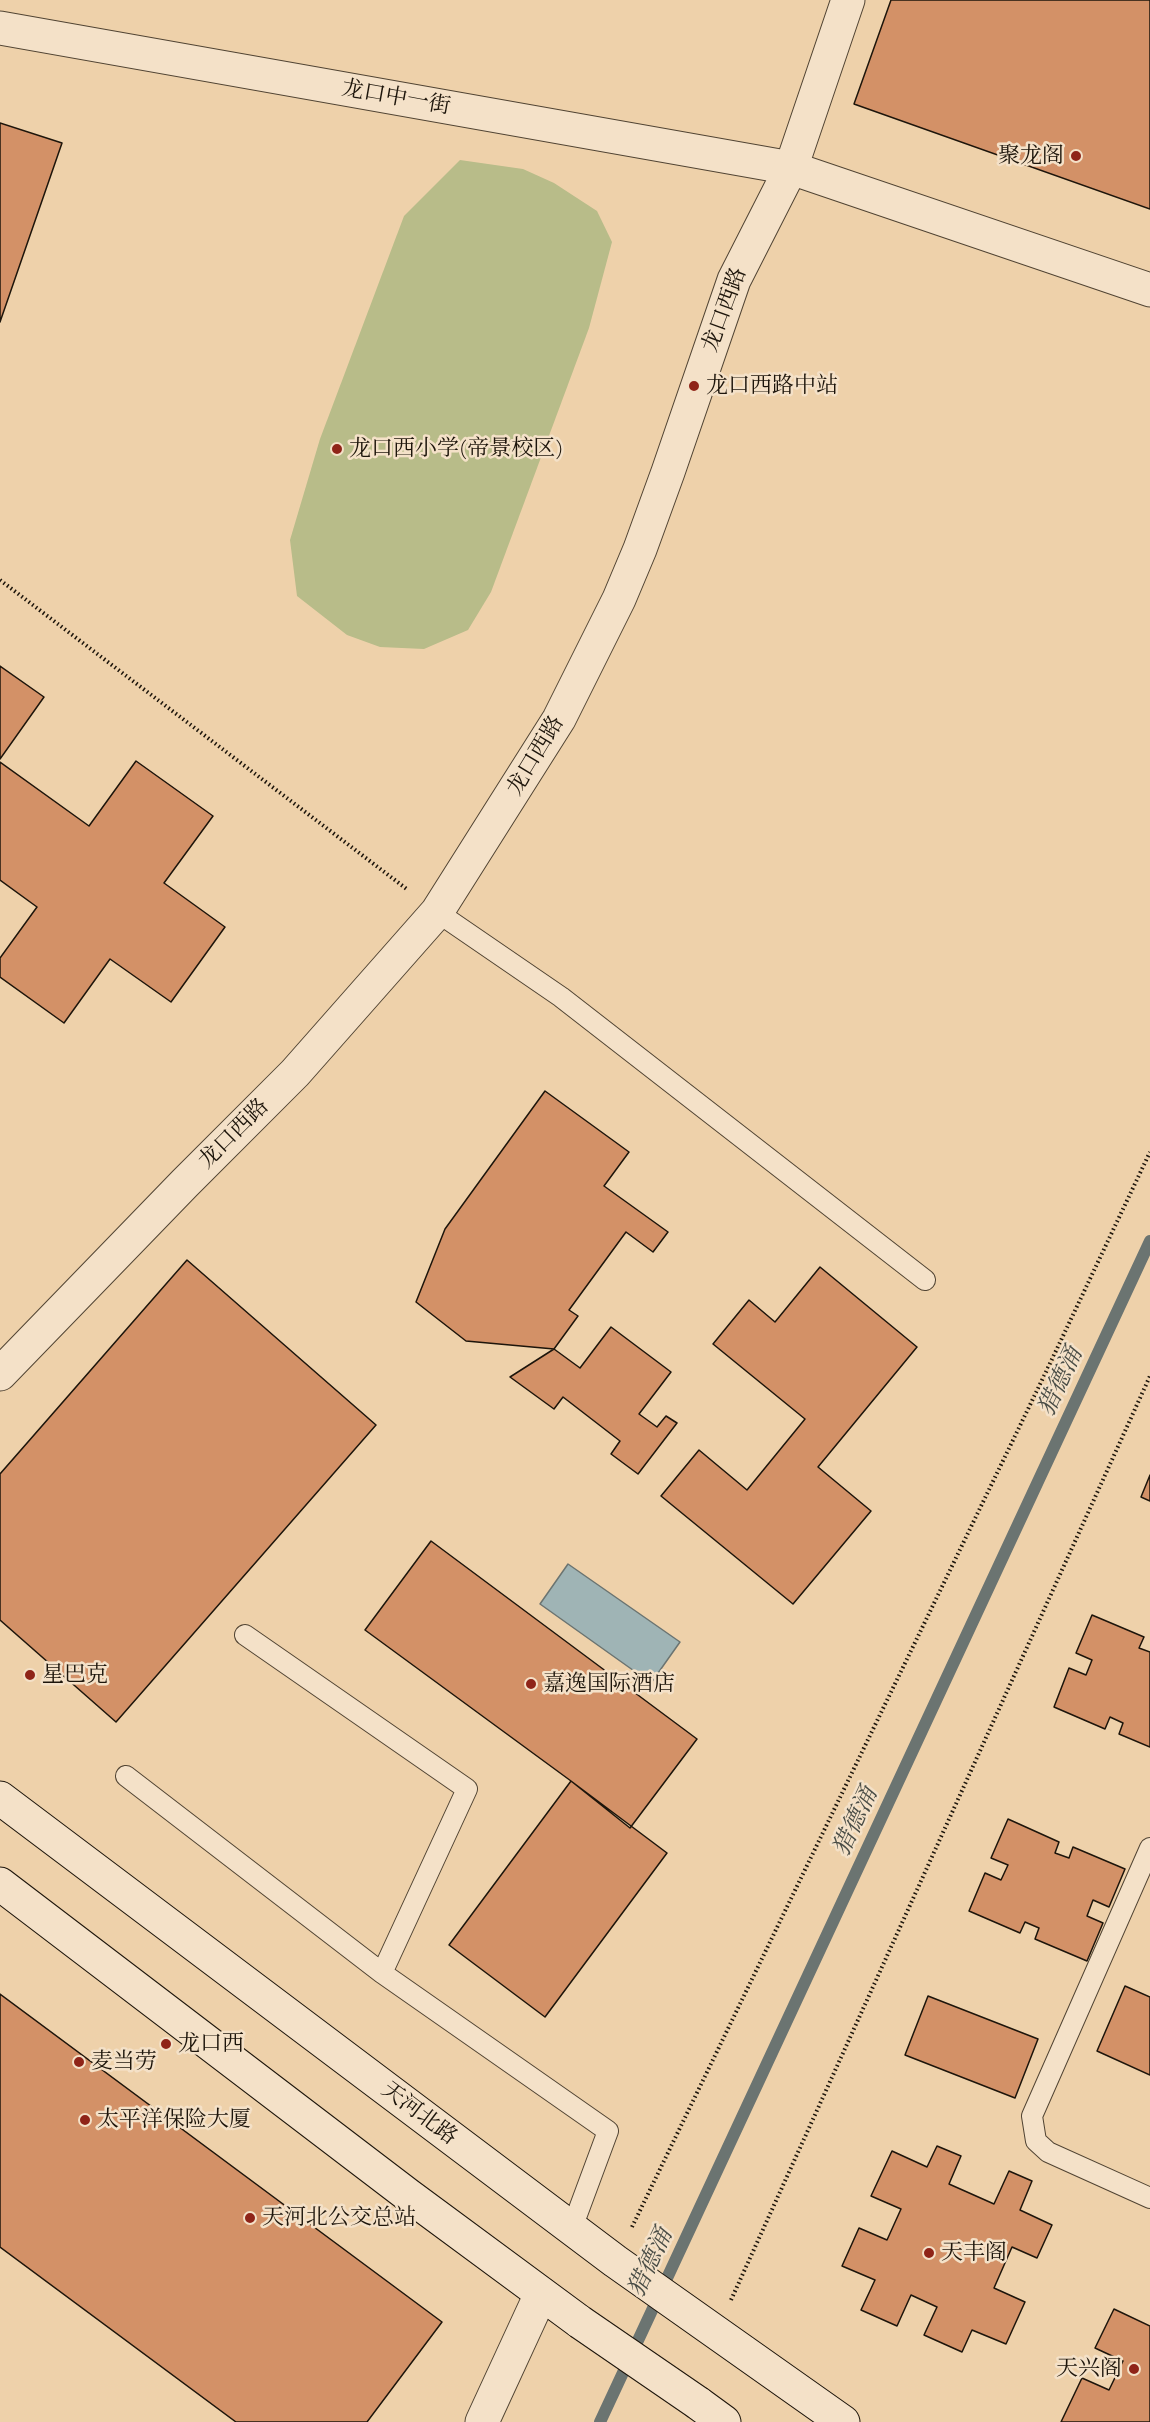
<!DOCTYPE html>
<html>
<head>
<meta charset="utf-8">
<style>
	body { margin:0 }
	canvas { display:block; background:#eed1aa }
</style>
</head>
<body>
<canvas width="1150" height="2422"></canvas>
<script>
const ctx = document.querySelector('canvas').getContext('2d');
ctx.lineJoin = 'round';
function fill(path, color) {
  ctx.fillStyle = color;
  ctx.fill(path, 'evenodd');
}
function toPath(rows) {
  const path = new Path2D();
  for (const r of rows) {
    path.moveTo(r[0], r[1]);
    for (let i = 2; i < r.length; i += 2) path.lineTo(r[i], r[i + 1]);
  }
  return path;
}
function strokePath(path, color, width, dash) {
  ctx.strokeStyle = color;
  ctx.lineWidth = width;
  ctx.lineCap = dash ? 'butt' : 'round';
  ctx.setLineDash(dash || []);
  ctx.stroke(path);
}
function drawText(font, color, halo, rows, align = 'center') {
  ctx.font = font + ' "Old Standard TT","Noto Serif SC",serif';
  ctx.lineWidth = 5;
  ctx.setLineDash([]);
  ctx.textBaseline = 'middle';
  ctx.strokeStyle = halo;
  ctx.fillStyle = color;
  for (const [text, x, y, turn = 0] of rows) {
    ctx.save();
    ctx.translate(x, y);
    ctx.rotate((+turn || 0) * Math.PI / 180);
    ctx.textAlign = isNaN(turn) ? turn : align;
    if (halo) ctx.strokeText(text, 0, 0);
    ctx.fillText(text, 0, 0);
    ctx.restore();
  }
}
fill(toPath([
	[460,160,523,169,554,183,597,211,612,242,589,328,491,592,468,630,424,649,380,647,347,635,297,596,290,540,320,439,404,216]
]), '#b8bc89');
const water = toPath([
	[568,1564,680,1642,651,1683,540,1604,568,1564]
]);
fill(water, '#9fb4b5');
strokePath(water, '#6b7471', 1.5);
strokePath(toPath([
	[600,2422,1150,1241]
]), '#6b7471', 12);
const building = toPath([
	[891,0,1150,0,1150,209,854,104,891,0],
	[0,123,62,143,0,322,0,123],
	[0,666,44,697,0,759,0,666],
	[136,761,213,816,164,883,225,927,171,1002,110,959,64,1023,0,977,0,958,37,907,0,880,0,762,89,826,136,761],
	[545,1091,629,1152,604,1186,668,1232,653,1252,626,1232,569,1310,578,1316,554,1349,466,1341,416,1302,445,1229,545,1091],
	[187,1260,376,1425,116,1722,0,1620,0,1474,187,1260],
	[820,1267,917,1347,818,1467,871,1511,793,1604,661,1496,699,1450,747,1490,805,1419,713,1344,749,1300,775,1322,820,1267],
	[611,1327,671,1372,639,1414,657,1427,666,1416,677,1423,638,1474,611,1454,620,1441,563,1397,554,1409,510,1377,554,1349,580,1368,611,1327],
	[1150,1475,1150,1501,1141,1497,1150,1475],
	[431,1541,697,1739,630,1828,571,1781,365,1630,431,1541],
	[1092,1615,1144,1637,1139,1648,1150,1652,1150,1747,1119,1734,1123,1723,1110,1717,1105,1729,1054,1707,1069,1668,1086,1675,1092,1660,1076,1653,1092,1615],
	[571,1781,667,1853,545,2017,449,1945,571,1781],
	[1008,1819,1059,1842,1055,1853,1069,1858,1073,1847,1125,1869,1109,1907,1093,1900,1087,1916,1103,1923,1087,1961,1035,1939,1039,1928,1025,1922,1020,1933,969,1911,985,1873,1001,1880,1008,1865,991,1858,1008,1819],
	[1125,1986,1150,1997,1150,2075,1097,2051,1125,1986],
	[0,1994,442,2322,367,2422,236,2422,0,2247,0,1994],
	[928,1996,1038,2039,1015,2098,905,2055,928,1996],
	[937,2146,961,2156,949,2184,994,2204,1009,2171,1032,2181,1020,2210,1052,2225,1037,2258,1012,2247,994,2288,1025,2302,1006,2344,972,2330,962,2352,924,2335,937,2307,911,2295,897,2326,861,2310,875,2280,842,2266,859,2228,887,2240,901,2209,871,2196,892,2151,927,2167,937,2146],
	[1114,2309,1150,2326,1150,2422,1061,2422,1082,2378,1109,2390,1123,2361,1095,2348,1114,2309]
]);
fill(building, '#d39167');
strokePath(building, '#1d150b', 1.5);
const service = toPath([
	[437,912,561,997,925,1280],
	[245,1635,467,1789,382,1973],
	[126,1776,382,1973,608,2131,572,2228],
	[1150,1848,1032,2116,1036,2141,1048,2152,1150,2198]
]);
const minor = toPath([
	[0,28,791,168,1150,290],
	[482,2422,541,2294]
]);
const tertiary = toPath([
	[0,1374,185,1183,295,1073,437,912,559,719,619,599,640,549,668,472,734,280,791,168,848,0]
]);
const secondary = toPath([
	[0,1798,615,2261,843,2422],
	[0,1884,408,2195,580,2322],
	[698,2403,724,2422]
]);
strokePath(service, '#514433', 22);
strokePath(minor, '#514433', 35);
strokePath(tertiary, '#514433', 35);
strokePath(secondary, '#1d150b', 35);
strokePath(toPath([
	[0,580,408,890],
	[632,2227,1045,1374,1150,1152],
	[731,2300,1150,1376]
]), '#1d150b', 4, [1.5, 3]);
strokePath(service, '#f4e1c8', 20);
strokePath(minor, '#f4e1c8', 33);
strokePath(tertiary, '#f4e1c8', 33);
strokePath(secondary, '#f4e1c8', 33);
const secondaryBridge = toPath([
	[580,2322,698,2403]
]);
strokePath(secondaryBridge, '#1d150b', 35, []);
strokePath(secondaryBridge, '#f4e1c8', 33);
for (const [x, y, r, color] of [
	[1076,156,6,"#8f2418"],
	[694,386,6,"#8f2418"],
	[337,449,6,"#8f2418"],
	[30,1675,6,"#8f2418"],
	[531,1684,6,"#8f2418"],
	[166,2044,6,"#8f2418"],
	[79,2062,6,"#8f2418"],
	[85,2120,6,"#8f2418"],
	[250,2218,6,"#8f2418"],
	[929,2253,6,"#8f2418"],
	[1134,2369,6,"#8f2418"]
]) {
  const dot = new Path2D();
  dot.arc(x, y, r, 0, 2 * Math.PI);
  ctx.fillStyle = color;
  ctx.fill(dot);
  strokePath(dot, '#f4e1c8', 2);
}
drawText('22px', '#1d150b', '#f4e1c8', [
	["龙口中一街",396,98,10],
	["龙口西路",725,310,-70],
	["龙口西路",536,756,-59],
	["龙口西路",234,1134,-45],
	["天河北路",419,2114,37]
]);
drawText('22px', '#1d150b', '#f4e1c8', [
	["聚龙阁",1064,156,"right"],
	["龙口西路中站",706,386],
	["龙口西小学(帝景校区)",349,449],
	["星巴克",42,1675],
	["嘉逸国际酒店",543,1684],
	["龙口西",178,2044],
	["麦当劳",91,2062],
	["太平洋保险大厦",97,2120],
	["天河北公交总站",262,2218],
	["天丰阁",941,2253],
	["天兴阁",1122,2369,"right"]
], 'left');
drawText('italic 24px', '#4a4d46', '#f4e1c8', [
	["猎德涌",1061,1382,-65],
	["猎德涌",856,1822,-65],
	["猎德涌",651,2263,-65]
]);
</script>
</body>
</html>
